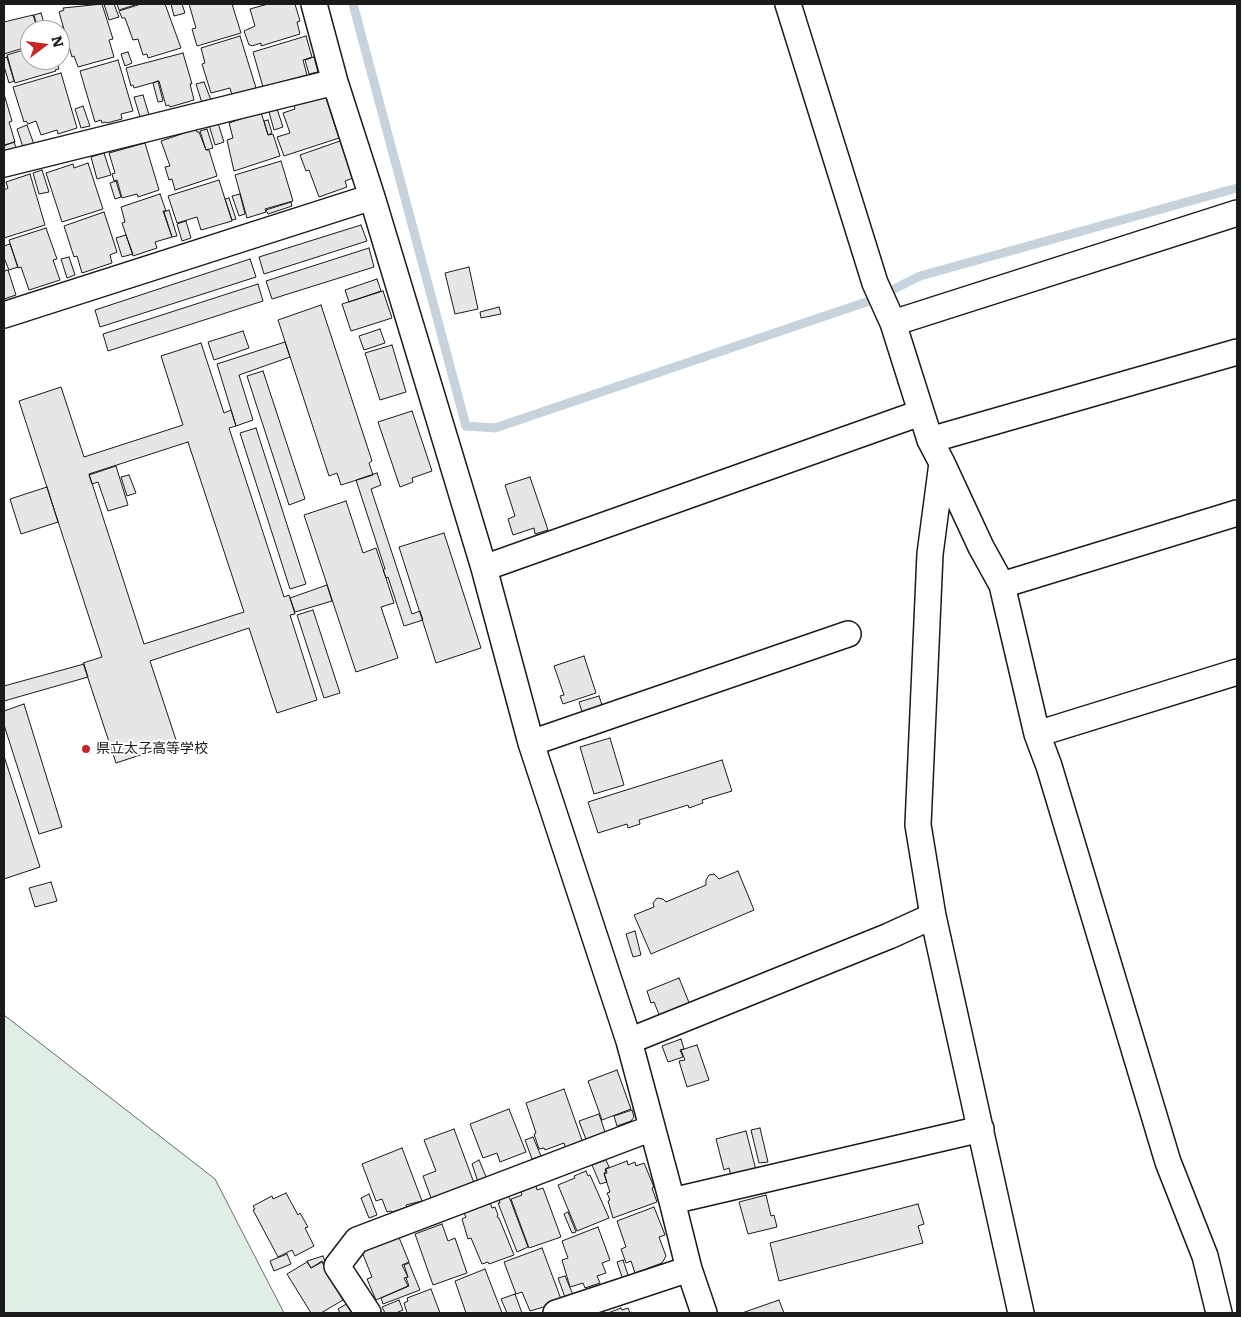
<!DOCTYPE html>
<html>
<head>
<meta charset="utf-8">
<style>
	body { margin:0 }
	#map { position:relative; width:1241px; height:1317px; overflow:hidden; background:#fff; font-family:Literata,serif }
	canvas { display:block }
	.frame { position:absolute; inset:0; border:5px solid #1a1a1a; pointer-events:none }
	.north { position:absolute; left:20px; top:20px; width:50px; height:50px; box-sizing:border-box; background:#fff; border:1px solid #a3a3a3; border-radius:50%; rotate:75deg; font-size:14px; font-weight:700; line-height:20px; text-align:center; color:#1a1a1a }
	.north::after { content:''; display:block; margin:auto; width:18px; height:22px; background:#c62828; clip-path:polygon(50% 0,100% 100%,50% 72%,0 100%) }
</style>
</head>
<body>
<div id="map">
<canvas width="1241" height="1317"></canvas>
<div class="frame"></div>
<div class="north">N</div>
</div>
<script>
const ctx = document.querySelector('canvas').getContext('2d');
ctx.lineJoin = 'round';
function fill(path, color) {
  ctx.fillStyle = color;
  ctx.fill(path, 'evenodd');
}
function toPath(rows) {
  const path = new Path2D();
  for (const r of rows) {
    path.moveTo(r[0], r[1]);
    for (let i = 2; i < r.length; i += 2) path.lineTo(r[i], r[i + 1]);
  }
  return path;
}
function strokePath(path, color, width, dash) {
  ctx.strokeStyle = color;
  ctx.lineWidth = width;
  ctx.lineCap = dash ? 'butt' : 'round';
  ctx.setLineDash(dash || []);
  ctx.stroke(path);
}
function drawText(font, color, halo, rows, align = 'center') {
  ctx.font = font + ' Literata,"Noto Sans JP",serif';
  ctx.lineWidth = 4;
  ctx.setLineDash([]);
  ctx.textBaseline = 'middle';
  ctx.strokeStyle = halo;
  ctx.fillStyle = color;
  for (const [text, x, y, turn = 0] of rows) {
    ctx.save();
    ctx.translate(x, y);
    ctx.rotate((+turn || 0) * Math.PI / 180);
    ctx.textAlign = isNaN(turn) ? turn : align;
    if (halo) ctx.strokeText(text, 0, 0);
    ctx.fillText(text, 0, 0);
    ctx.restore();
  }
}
const green = toPath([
	[4,1015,215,1179,284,1313,4,1313,4,1015]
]);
fill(green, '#e0efe3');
strokePath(green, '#6a6a6a', 1);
strokePath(toPath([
	[353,4,466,426,495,428,872,300,920,276,1237,188]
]), '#c6d2dc', 9);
const building = toPath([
	[102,4,113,39,109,40,114,57,78,67,74,56,72,57,59,12,64,10,63,8,102,4],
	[104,4,114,4,119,17,109,20,104,4],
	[117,4,135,4,135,5,119,10,117,4],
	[141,4,165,4,181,48,148,58,147,54,143,55,138,39,133,40,125,18,122,18,119,11,141,4],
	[171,4,182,4,185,13,174,16,171,4],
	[189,4,232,4,241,33,197,46,192,29,196,28,189,4],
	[268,4,295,4,300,21,297,22,300,34,261,46,261,43,252,46,251,45,249,45,244,31,255,26,250,9,268,4],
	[41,13,46,30,38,30,34,15,41,13],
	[33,15,38,30,30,30,30,46,4,54,4,22,33,15],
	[63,27,67,43,60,45,60,30,55,29,63,27],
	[240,36,256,88,232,95,230,88,211,93,202,64,205,63,201,48,240,36],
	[306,36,312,57,303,60,307,75,263,87,253,52,306,36],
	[30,48,30,60,56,60,59,69,55,70,56,71,15,83,7,55,30,48],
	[128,52,132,63,125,66,121,54,128,52],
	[183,53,192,84,190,84,194,100,170,107,169,105,166,106,159,81,134,88,133,85,131,86,126,68,183,53],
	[7,57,14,81,9,83,4,66,4,58,7,57],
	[314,57,318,72,309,74,305,60,314,57],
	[118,60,133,111,121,114,122,119,107,123,106,122,102,123,101,120,95,122,80,71,118,60],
	[61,73,77,128,58,134,57,130,41,135,36,121,28,124,26,121,24,122,13,87,61,73],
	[158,81,163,101,158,102,153,83,158,81],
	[204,82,211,100,202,103,196,84,204,82],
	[4,94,12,121,9,122,15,142,4,145,4,94],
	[143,95,149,115,140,117,134,97,143,95],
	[325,95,339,138,284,156,277,137,290,133,283,113,295,109,294,105,325,95],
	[83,106,90,126,81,128,75,109,83,106],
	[277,109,283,127,274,130,269,112,277,109],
	[261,112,268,135,273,134,280,156,234,171,227,140,233,138,229,123,261,112],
	[268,120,272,133,268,135,264,121,268,120],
	[218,123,224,142,215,145,209,125,218,123],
	[27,125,35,147,24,150,17,129,27,125],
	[196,129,197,132,199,132,206,150,209,150,217,176,175,190,172,179,169,180,165,167,170,166,161,141,196,129],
	[207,129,213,148,206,150,200,131,207,129],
	[340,141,353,178,345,181,347,187,319,197,309,170,306,171,300,155,340,141],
	[14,142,17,151,4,155,4,146,14,142],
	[145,143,159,190,138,197,137,194,122,198,117,180,114,181,112,174,115,173,109,153,145,143],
	[104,153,111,175,97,179,91,157,104,153],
	[281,161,293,201,265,209,266,212,247,218,235,175,281,161],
	[88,163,103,209,62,222,46,173,73,164,74,168,88,163],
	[42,170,49,192,39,194,33,173,42,170],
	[30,174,45,225,4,238,4,190,8,188,6,182,30,174],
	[219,180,232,221,201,230,197,217,177,223,168,196,219,180],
	[116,181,121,197,115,199,110,183,116,181],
	[160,194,166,211,163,211,172,237,155,242,157,248,133,256,122,223,125,222,121,207,160,194],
	[240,194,245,214,239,216,232,196,240,194],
	[229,198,236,219,232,220,225,199,229,198],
	[291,202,292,206,268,214,266,210,291,202],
	[169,210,177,236,172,237,164,212,169,210],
	[104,212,117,252,110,255,112,263,82,273,77,256,74,257,64,226,104,212],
	[186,221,191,238,182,241,177,224,186,221],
	[361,225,367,241,264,274,259,257,361,225],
	[46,228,57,259,53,260,60,280,29,290,21,267,18,268,9,240,46,228],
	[126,235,133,254,122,257,116,238,126,235],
	[10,244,18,267,9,270,4,258,4,246,10,244],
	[369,248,374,267,272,299,266,281,369,248],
	[69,257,75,275,67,278,61,259,69,257],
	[250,259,256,277,100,327,95,310,250,259],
	[469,267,478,309,455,314,445,273,469,267],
	[8,270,16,295,4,299,4,271,8,270],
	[377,279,381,291,349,302,345,290,377,279],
	[258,284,263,301,108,351,103,334,258,284],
	[383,291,392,318,351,331,342,304,383,291],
	[321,305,372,461,369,463,373,475,341,485,337,473,329,476,278,320,321,305],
	[499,307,501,314,481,318,480,312,499,307],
	[380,329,385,343,364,350,359,336,380,329],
	[243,331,249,348,214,360,208,342,243,331],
	[285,342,290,357,239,375,253,420,236,426,217,364,285,342],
	[201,343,224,413,231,410,236,426,229,428,284,597,289,595,295,614,290,615,317,700,277,713,249,628,150,661,177,743,116,763,83,663,102,657,19,401,61,387,84,457,183,425,161,356,201,343],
	[188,442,244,612,144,644,89,474,188,442],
	[392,345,406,392,380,400,365,353,392,345],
	[263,371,305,499,289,505,247,376,263,371],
	[412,411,432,471,412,478,413,482,400,487,378,422,412,411],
	[256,428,306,584,290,589,240,433,256,428],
	[116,466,128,505,108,511,98,482,92,484,89,475,116,466],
	[377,473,381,485,371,489,412,614,420,611,423,620,404,626,388,577,386,578,383,570,385,569,356,480,377,473],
	[129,475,136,493,127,496,121,477,129,475],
	[530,477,548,530,535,534,534,528,513,535,508,519,515,516,505,485,530,477],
	[47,487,58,522,21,534,10,499,47,487],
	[346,501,363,553,376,548,386,578,394,603,381,607,398,658,356,672,304,515,346,501],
	[444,533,481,648,436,663,399,547,444,533],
	[327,585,332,601,295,612,290,598,327,585],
	[313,610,340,693,324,698,297,615,313,610],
	[584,656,596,693,563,704,560,696,564,695,554,666,584,656],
	[84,664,88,677,4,701,4,686,84,664],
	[599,696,602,705,582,712,579,702,599,696],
	[24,704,62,827,39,834,4,725,4,711,24,704],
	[610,738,624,785,594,794,580,747,610,738],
	[4,756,40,867,4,879,4,756],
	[722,760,732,791,702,800,703,803,689,808,688,805,639,820,640,824,628,828,627,824,598,833,588,802,722,760],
	[738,871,754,910,651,954,634,915,654,907,653,903,657,898,663,899,666,902,706,885,706,880,709,875,714,874,719,879,738,871],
	[51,882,57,901,35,907,29,888,51,882],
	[635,931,641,955,633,957,626,934,635,931],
	[679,978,690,1005,660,1017,654,1002,651,1003,647,991,679,978],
	[681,1039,684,1049,680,1050,683,1057,668,1062,662,1046,681,1039],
	[697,1045,709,1080,687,1087,679,1061,685,1060,681,1050,697,1045],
	[617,1070,631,1109,602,1120,588,1081,617,1070],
	[564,1089,583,1143,566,1149,564,1143,545,1150,544,1148,539,1149,534,1134,536,1133,526,1103,564,1089],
	[509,1109,526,1152,500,1162,497,1153,483,1158,470,1124,509,1109],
	[632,1110,634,1117,631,1121,617,1126,614,1116,632,1110],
	[599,1114,606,1135,587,1142,579,1121,599,1114],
	[760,1128,768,1162,759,1163,751,1130,760,1128],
	[454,1129,474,1183,431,1198,423,1176,436,1171,424,1140,454,1129],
	[746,1131,756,1170,731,1176,729,1168,724,1170,716,1139,746,1131],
	[533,1137,541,1156,532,1159,525,1140,533,1137],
	[402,1148,422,1201,406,1205,407,1207,392,1212,391,1211,387,1212,382,1199,376,1201,362,1164,402,1148],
	[479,1160,487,1179,478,1182,472,1164,479,1160],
	[606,1160,609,1167,605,1169,606,1172,604,1173,607,1182,600,1184,592,1165,606,1160],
	[627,1161,628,1165,635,1162,636,1166,644,1163,654,1187,652,1188,657,1202,613,1218,608,1201,610,1200,607,1193,610,1192,604,1174,607,1173,606,1169,627,1161],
	[586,1171,588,1176,590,1175,609,1218,577,1231,558,1185,575,1178,574,1176,586,1171],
	[536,1186,537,1190,543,1188,561,1237,529,1248,511,1199,522,1195,521,1192,536,1186],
	[286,1193,298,1215,300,1213,308,1227,305,1228,314,1246,295,1256,292,1250,278,1257,253,1210,255,1209,253,1206,272,1196,273,1199,286,1193],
	[369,1194,377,1215,369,1218,361,1198,369,1194],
	[766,1195,771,1216,774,1215,777,1227,748,1234,739,1202,766,1195],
	[508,1196,510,1199,528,1247,517,1252,498,1203,500,1203,499,1199,508,1196],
	[490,1202,492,1208,495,1207,498,1215,497,1216,498,1218,499,1218,514,1255,489,1264,488,1262,482,1264,471,1238,468,1239,462,1219,466,1217,464,1213,490,1202],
	[918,1204,924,1224,918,1226,923,1243,779,1281,770,1243,918,1204],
	[654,1207,665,1235,659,1237,666,1256,662,1263,635,1273,631,1261,626,1263,621,1249,626,1247,617,1221,654,1207],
	[568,1212,576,1232,572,1233,564,1214,568,1212],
	[442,1224,448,1241,455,1238,467,1273,433,1285,415,1234,442,1224],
	[598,1227,610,1260,602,1263,606,1273,597,1276,600,1283,585,1288,583,1283,570,1287,562,1260,568,1258,562,1241,598,1227],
	[398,1235,409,1262,402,1265,408,1277,404,1278,408,1286,376,1300,367,1279,372,1277,362,1252,383,1244,381,1242,398,1235],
	[542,1248,561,1299,554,1304,530,1311,522,1292,516,1294,504,1262,542,1248],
	[287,1254,291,1264,274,1271,270,1261,287,1254],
	[323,1256,326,1264,324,1264,322,1261,311,1268,307,1261,323,1256],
	[623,1260,629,1278,623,1280,617,1262,623,1260],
	[307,1262,311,1268,322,1262,328,1273,326,1273,343,1300,321,1313,311,1313,287,1274,307,1262],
	[409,1263,420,1290,383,1304,381,1298,409,1286,406,1278,408,1277,404,1265,409,1263],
	[485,1269,502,1313,466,1313,455,1281,485,1269],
	[565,1276,574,1297,566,1300,558,1278,565,1276],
	[431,1289,440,1313,407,1313,404,1303,408,1301,407,1298,431,1289],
	[515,1294,522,1313,507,1313,501,1299,515,1294],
	[399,1300,403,1310,396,1313,385,1313,382,1307,399,1300],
	[779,1300,784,1313,742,1313,779,1300],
	[350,1302,357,1313,340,1313,338,1309,350,1302],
	[621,1308,622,1310,628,1308,630,1313,632,1312,632,1313,608,1313,621,1308]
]);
fill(building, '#e6e6e6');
strokePath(building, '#1a1a1a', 1);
const street = toPath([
	[314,4,335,82,372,197,484,568,531,743,629,1041,672,1201,689,1269,704,1313],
	[788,4,875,283,893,323,930,440,942,463,981,547,1002,585,1037,734,1049,766,1168,1162,1205,1256,1219,1313],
	[4,164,335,82],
	[4,315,372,197],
	[893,323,1237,213],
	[930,440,1237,352],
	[942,463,930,554,918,825,933,916,1021,1313],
	[484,568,920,413],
	[1002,585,1237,513],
	[1037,734,1237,672],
	[531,743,848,634],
	[629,1041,889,936,933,916],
	[672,1201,981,1129],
	[368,1313,337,1266,357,1240,652,1128],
	[556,1313,689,1269]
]);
strokePath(street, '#1a1a1a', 28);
strokePath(street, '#fff', 25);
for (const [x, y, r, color] of [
	[86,749,5,"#c62828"]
]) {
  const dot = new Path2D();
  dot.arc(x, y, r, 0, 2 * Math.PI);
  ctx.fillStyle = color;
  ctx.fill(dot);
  strokePath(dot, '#fff', 2);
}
drawText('14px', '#1a1a1a', '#fff', [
	["県立太子高等学校",96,749]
], 'left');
</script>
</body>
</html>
